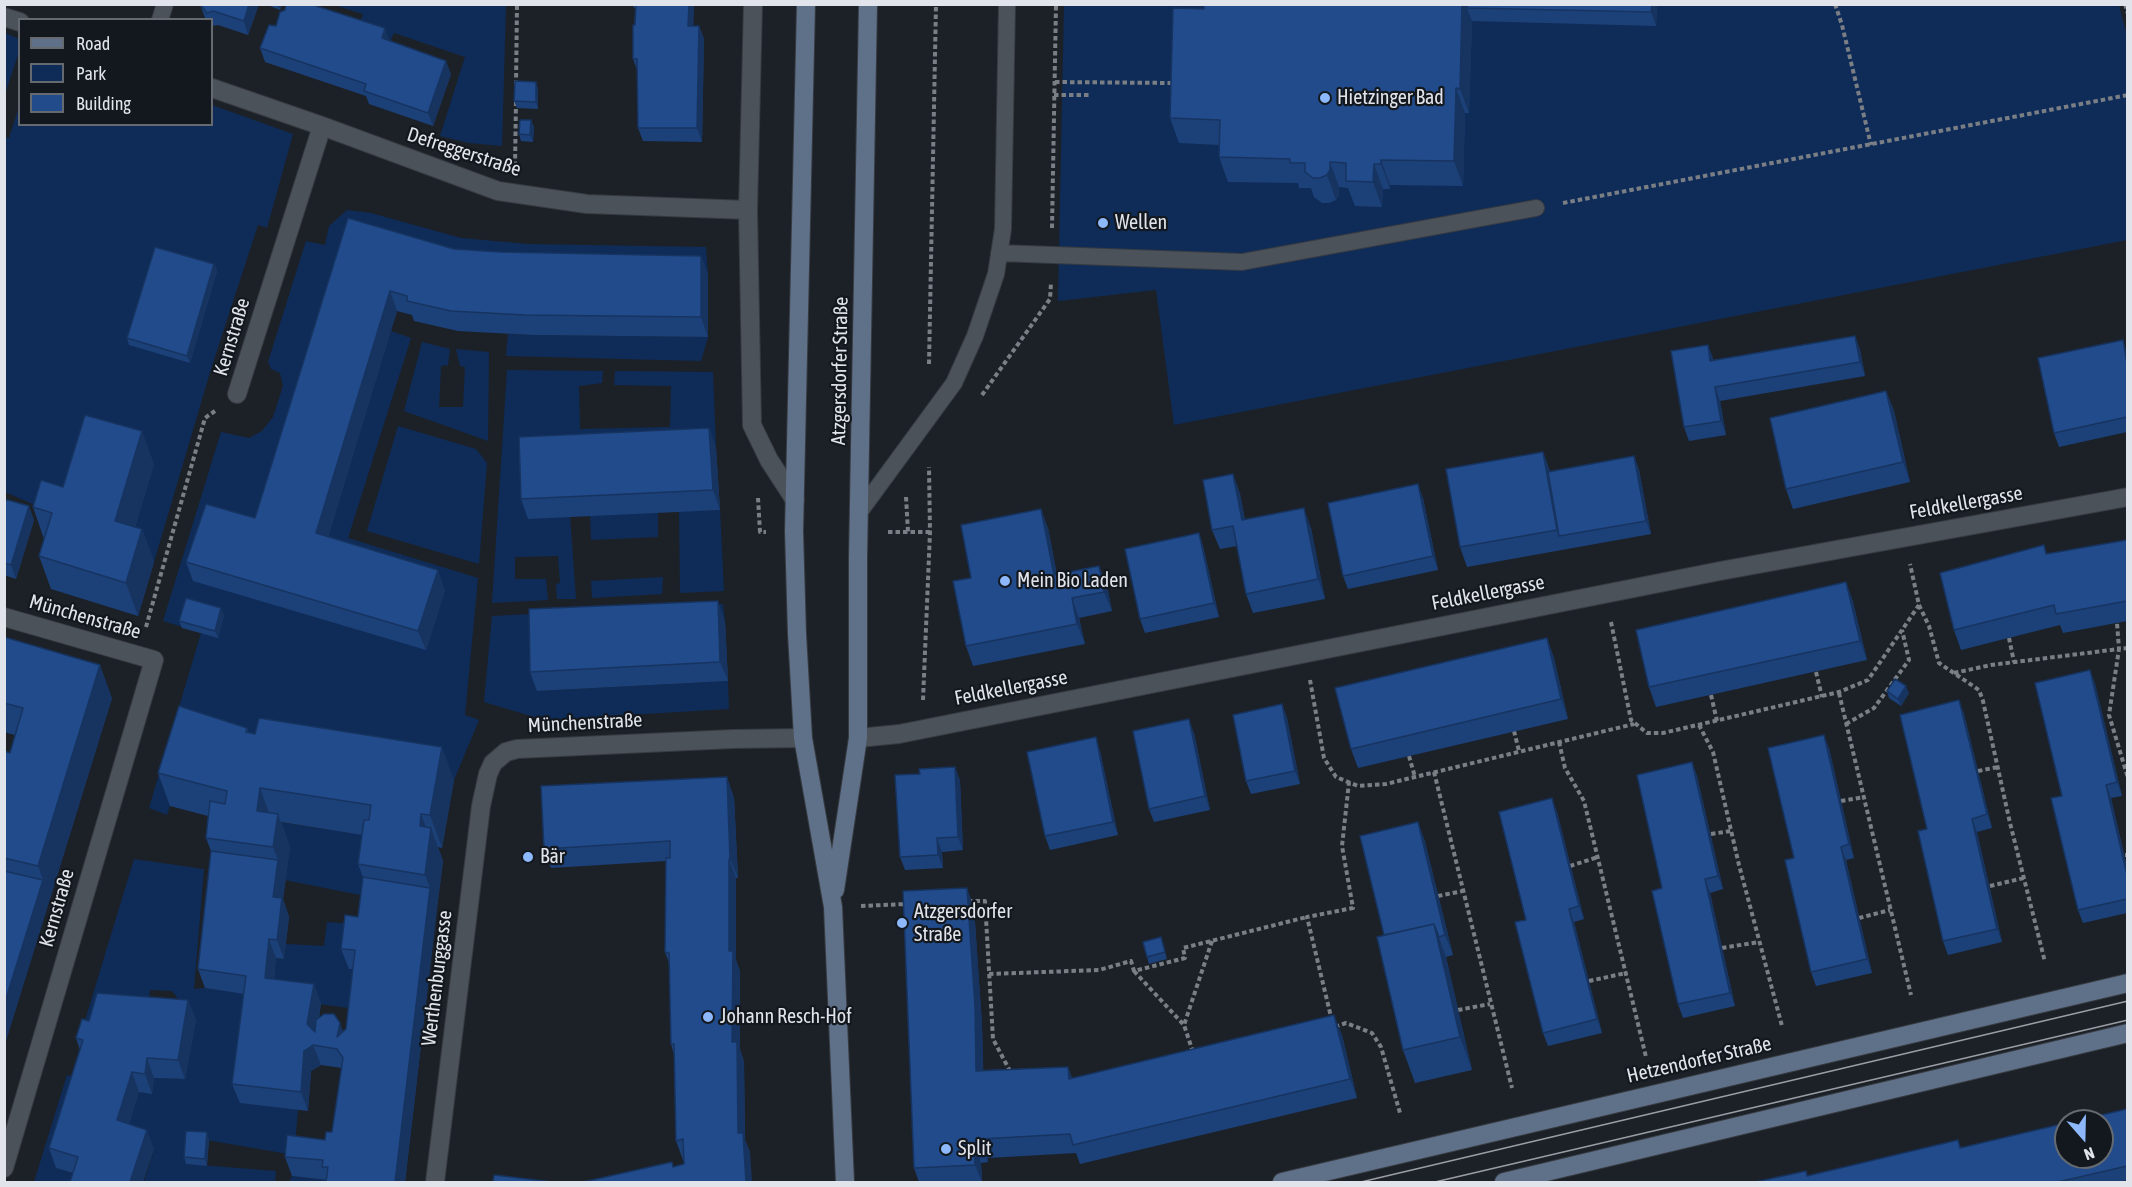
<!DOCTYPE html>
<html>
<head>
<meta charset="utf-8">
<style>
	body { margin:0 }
	#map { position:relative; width:2132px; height:1187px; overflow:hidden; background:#1c2128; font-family:"Asap Condensed",sans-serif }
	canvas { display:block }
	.frame { position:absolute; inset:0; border:6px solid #e1e4ea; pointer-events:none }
	.legend { position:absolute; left:18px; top:18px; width:195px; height:108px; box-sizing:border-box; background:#13181f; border:2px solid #656a70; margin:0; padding:8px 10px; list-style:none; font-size:18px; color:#e1e4ea }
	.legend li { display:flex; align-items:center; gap:12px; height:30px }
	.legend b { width:30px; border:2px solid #656a70 }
	.north { position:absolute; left:2054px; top:1109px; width:60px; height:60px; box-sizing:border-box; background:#13181f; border:2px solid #656a70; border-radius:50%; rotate:160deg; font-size:16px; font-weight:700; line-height:24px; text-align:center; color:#e1e4ea }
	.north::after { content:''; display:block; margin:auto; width:21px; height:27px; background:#8db9fc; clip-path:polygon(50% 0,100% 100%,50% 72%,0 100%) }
</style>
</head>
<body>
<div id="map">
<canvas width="2132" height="1187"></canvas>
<div class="frame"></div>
<ul class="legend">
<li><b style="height:8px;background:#5f7089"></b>Road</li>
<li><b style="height:16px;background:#0f2c58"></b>Park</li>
<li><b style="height:16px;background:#214b8b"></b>Building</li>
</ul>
<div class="north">N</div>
</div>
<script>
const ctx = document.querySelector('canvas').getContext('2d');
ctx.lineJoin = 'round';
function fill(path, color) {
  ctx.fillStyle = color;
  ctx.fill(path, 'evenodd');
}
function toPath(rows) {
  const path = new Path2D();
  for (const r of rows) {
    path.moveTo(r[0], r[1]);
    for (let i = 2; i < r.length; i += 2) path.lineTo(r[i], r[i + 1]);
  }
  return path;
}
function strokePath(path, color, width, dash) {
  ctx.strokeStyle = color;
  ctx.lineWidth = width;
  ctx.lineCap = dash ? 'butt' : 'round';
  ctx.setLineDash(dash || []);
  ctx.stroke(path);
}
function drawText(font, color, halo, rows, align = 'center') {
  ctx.font = font + ' "Asap Condensed",sans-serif';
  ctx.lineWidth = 4.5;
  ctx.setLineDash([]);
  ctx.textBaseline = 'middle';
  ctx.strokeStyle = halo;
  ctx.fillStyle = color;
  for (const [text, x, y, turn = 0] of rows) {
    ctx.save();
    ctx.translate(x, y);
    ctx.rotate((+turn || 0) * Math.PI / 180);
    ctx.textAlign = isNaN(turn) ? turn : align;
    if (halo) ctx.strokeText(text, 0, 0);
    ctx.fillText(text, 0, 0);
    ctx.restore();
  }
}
fill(toPath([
	[334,5,506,5,502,146,469,143,440,136,465,57,394,33,390,42,357,31,363,14],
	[1064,5,2119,5,2128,40,2127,240,1174,425,1156,290,1058,301],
	[5,33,19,39,20,49,5,94],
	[212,105,293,134,267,228,258,225,211,369,154,562,127,554,53,513,5,492,4,137,9,138,19,107,20,124,212,124],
	[347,210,371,213,461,238,528,244,706,247,708,275,507,272,355,238,323,553,391,331,411,338,348,538,478,578,465,715,479,720,454,780,191,739,167,815,149,808,201,633,218,638,163,621,221,432,249,438,262,431,273,417,283,386,280,373,271,369,268,362,306,241,325,245,329,226],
	[508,334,532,335,708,337,701,361,506,356],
	[422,342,450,349,448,365,441,366,439,407,463,407,465,367,460,366,456,349,489,352,488,441,404,411],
	[507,370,603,371,602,383,579,386,580,429,670,427,671,386,614,385,615,371,713,372,716,448,570,516,576,599,557,599,556,584,560,583,558,556,515,557,515,579,546,579,548,600,492,603],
	[398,426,476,449,487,463,479,564,367,531],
	[720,510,724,591,680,593,679,511],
	[658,512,658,537,591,540,590,515],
	[663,577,662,594,592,598,591,581],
	[723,604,725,621,537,691,728,681,729,709,544,720,484,702,492,616],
	[272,821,383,838,370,897,285,880,290,848],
	[134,859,204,869,194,989,205,988,253,995,298,1110,294,1155,189,1137,187,1164,276,1171,275,1182,144,1182,154,1150,124,1139,139,1092,152,1093,154,1078,185,1079,195,1020,172,991,150,990,148,1016,80,1037],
	[327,922,366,925,357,1009,272,998,276,958,284,959,286,944,324,946],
	[67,1075,85,1081,57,1168,85,1177,83,1182,34,1182],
	[292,1176,330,1180,330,1182,289,1182]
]), '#0f2c58');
const lane = toPath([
	[160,20,165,4],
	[999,253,1242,262,1536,208],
	[861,510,954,383,975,336,996,274,1003,229,1007,4]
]);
const street = toPath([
	[753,4,748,210,752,425,769,460,795,500],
	[4,17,20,22],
	[212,88,322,126,498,191,587,204,748,210],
	[237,394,322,126],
	[4,617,154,660,4,1168],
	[858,738,899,734,1720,571,2128,497],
	[435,1182,481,806,488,774,493,763,506,752,517,749,733,739,803,738]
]);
const secondary = toPath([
	[806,4,794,531,797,634,803,738,833,907,845,1182],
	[835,890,858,738,858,557,868,4],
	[1282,1182,2128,983],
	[1504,1182,2128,1033]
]);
strokePath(lane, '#373b41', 18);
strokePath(street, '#373b41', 20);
strokePath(secondary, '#373b41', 20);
strokePath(toPath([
	[1835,4,1842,25,1871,145],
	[2125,4,2128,14],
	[1055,82,1174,83],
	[516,85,517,4],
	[1054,95,1090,95],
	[515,166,516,101],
	[1563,203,2128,95],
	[1052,228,1056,4],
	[929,364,936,4],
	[982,395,1050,299,1051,283],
	[906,497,908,532],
	[758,498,760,532,766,532],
	[888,532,930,532],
	[1919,605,1929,626,1939,663,1979,690,1983,701,2010,823,2045,962],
	[1611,622,1631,720,1647,733,1663,733,1839,692,1868,680,1919,605,1910,564],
	[146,627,205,418,215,411],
	[2009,638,2014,662],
	[2128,648,2119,649,2109,715,2128,778],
	[1816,672,1822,697],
	[1954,673,1991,665,2119,649,2117,623],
	[1310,680,1324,758,1336,777,1358,786,1386,784,1634,724],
	[1839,693,1911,995],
	[1711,695,1717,721],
	[923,700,930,532,929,467],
	[1846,724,1874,708,1909,660,1902,630],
	[1699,725,1713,752,1739,865,1782,1026],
	[1514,731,1519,751],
	[1559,742,1565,768,1584,801,1646,1057],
	[1409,756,1415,777],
	[1978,771,1998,767],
	[1434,772,1512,1088],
	[1841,801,1864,797],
	[1711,834,1731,831],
	[2125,855,2128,855],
	[1570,866,1598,857],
	[1990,886,2024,878],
	[1438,896,1463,891],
	[968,901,985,901,993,1039,1011,1073],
	[861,906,907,904],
	[1859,918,1890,910],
	[1722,948,1759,942],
	[1134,971,1184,1025],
	[989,974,1099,970,1131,961,1134,971,1185,958,1183,948,1307,917],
	[1589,981,1626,973],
	[1458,1010,1490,1004],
	[1332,1021,1307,917,1353,908,1342,846,1349,782],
	[1335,1027,1346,1023,1372,1033,1381,1047,1400,1113],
	[1193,1052,1184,1025,1212,941]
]), '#7a7e85', 4, [4.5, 3]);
strokePath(lane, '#4c525a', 16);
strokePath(street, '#4c525a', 18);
strokePath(secondary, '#5f7089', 18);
strokePath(toPath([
	[1361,1182,2128,1001],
	[1435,1182,2128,1020]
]), '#9a9ea4', 1.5);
fill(toPath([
	[200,4,259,4,248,35,218,25,212,26,212,20,206,20,205,18],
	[265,4,282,4,280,10],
	[633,4,694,4,693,26,699,26,704,39,702,142,643,141,638,128,637,70,633,59,635,8,634,8],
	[1204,4,1657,4,1656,26,1472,21,1469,113,1465,113,1463,186,1390,185,1390,189,1383,189,1382,207,1355,206,1348,188,1339,187,1339,195,1336,200,1329,203,1322,203,1314,197,1311,188,1299,188,1298,183,1228,182,1219,157,1219,145,1179,143,1170,118,1204,9],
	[390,41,451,74,433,126,369,104,366,96,265,62,260,48],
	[538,89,538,109,517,108,514,101],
	[531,120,534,127,533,142,521,141,519,134],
	[348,218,454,249,500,252,701,256,708,275,708,337,532,335,458,331,414,321,412,315,397,311,328,537,445,590,426,650,193,581,186,562,255,518],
	[214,264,217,271,190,363,129,345,127,338],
	[1855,336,1860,350,1865,376,1720,401,1726,435,1689,441,1684,427,1708,345,1713,360],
	[2127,354,2127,432,2059,447,2054,433],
	[1886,391,1894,411,1910,482,1793,509,1786,489],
	[709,428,716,448,720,510,528,519,521,499],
	[1543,452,1550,471,1634,456,1639,470,1651,534,1467,567,1460,547],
	[154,464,135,527,142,529,154,562,138,616,51,589,39,556,44,539,33,507,63,487],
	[1233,474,1240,494,1245,520,1311,528,1325,599,1253,613,1246,594,1237,546,1220,549,1212,530],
	[1423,498,1438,570,1348,589,1343,576],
	[4,499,34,520,16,579,4,575],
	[1048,528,1057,575,1099,566,1107,586,1112,611,1079,618,1085,644,973,666,966,646,971,578],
	[1199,533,1203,546,1219,617,1145,633,1140,619],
	[2127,540,2127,621,2063,633,2060,625,1961,650,1954,630,2047,554],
	[1846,582,1853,602,1867,660,1656,707,1649,687],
	[224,615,218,638,182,628,179,621],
	[725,621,728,681,537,691,530,672],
	[4,637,112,698,4,1047,4,751,10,753,15,735,4,732],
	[1547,638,1554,658,1568,719,1358,768,1351,749],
	[2090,670,2095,684,2122,796,2111,798,2127,867,2127,913,2083,923,2078,910,2062,796],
	[1887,691,1909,693,1901,706,1889,698],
	[1959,700,1964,714,1992,828,1977,832,2002,942,1948,955,1943,941],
	[1282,704,1287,718,1300,784,1251,794,1246,781],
	[247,728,249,733,454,780,442,848,438,847,443,861,437,908,405,1182,326,1182,327,1180,292,1176,285,1157,325,1140,332,1132,342,1068,321,1065,311,1071,308,1111,240,1103,232,1084,244,994,205,988,198,969,211,851,206,838,208,816,170,806,158,773],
	[281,822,362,835,358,864,363,877,358,917,341,949,349,969,353,969,346,1029,344,1032,319,1018,321,1003,274,979,276,958,284,959,289,917,283,899,290,847],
	[1194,733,1210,810,1154,822,1149,809],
	[1829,748,1854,858,1846,860,1872,973,1816,986,1811,972,1794,858],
	[1100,751,1118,835,1050,850,1045,836],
	[1692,762,1697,776,1723,889,1710,893,1735,1006,1683,1018,1678,1004],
	[955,767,960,781,963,850,942,852,943,868,905,870,900,857,920,774],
	[734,797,738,878,736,878,736,960,740,971,740,1049,744,1062,745,1140,750,1152,674,1167,684,1164,684,1160,683,1160,676,1141,674,1055,671,1044,669,963,665,952,666,861,551,868,544,849],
	[1557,812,1584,919,1574,922,1602,1033,1548,1046,1543,1033,1526,920],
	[1418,822,1425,842,1453,955,1446,957,1472,1070,1415,1083,1403,1050,1384,935],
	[974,908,982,1025,983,1070,1068,1067,1072,1078,1342,1035,1357,1098,1080,1164,1076,1153,988,1158,988,1162,981,1163,982,1182,919,1182,914,1168],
	[1163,944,1167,959,1149,964,1147,957],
	[188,1000,196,1020,185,1079,154,1078,152,1094,139,1092,129,1124,154,1149,143,1182,70,1182,73,1173,56,1168,49,1148,80,1050,76,1038,89,1021],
	[2127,1109,2127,1180,2119,1182,1755,1182,1806,1171,1808,1176,1958,1140,1961,1148],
	[209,1139,207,1166,186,1164,184,1157]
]), '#1c4078');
fill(toPath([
	[249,4,259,4,248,35,244,21],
	[278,4,282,4,280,10],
	[689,4,694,4,693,39,688,26],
	[1462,4,1472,4,1467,8,1472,21,1469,113,1460,89],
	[1652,4,1657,4,1656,26,1651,12],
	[699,26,704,39,702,142,697,128],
	[385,28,390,42,382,38],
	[446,61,451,74,433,126,428,113],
	[536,82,538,89,538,109,536,102],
	[1456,88,1465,113,1463,186,1454,161],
	[531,120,534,127,533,142,530,135],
	[1381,160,1390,185,1390,189,1381,164],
	[1330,162,1339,187,1339,195,1336,200,1327,175],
	[1374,164,1383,189,1382,207,1373,182],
	[701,256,708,275,708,337,701,317],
	[214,264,217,271,190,363,187,356],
	[390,291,397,311,323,552,316,533],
	[1855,336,1860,350,1865,376,1860,362],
	[2123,340,2127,354,2127,364],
	[1708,345,1713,358,1715,374,1710,361],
	[1715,387,1720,401,1726,435,1721,421],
	[1886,391,1894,411,1910,482,1903,462],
	[709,428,716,448,720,510,713,490],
	[142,431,154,464,127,554,115,521],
	[1543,452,1550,472,1559,536,1557,530],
	[1634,456,1639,470,1651,534,1646,521],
	[1233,474,1240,494,1249,540,1242,520],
	[1418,484,1423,498,1438,570,1433,556],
	[29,506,34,520,16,579,11,565],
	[1304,508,1311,528,1325,599,1318,579],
	[1041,509,1048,528,1061,595,1054,575],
	[142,529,154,562,138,616,126,583],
	[1199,533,1203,546,1219,617,1214,603],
	[1099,566,1107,586,1112,611,1104,592],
	[438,570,445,590,426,650,418,631],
	[1846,582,1853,602,1867,660,1860,641],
	[1072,598,1079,618,1085,644,1077,624],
	[718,601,725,621,728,681,720,662],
	[221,608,224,615,218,638,215,631],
	[1547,638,1554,658,1568,719,1561,699],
	[100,665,112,698,50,899,38,866],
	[2090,670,2095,684,2122,796,2117,782],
	[1906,686,1909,693,1901,706,1898,699],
	[1959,700,1964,714,1992,828,1987,814],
	[1282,704,1287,718,1300,784,1295,771],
	[1189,719,1194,733,1210,810,1205,796],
	[1824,735,1829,748,1854,858,1849,844],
	[1096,737,1100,751,1118,835,1113,822],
	[442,747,454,780,442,848,430,815],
	[1692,762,1697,776,1723,889,1718,876],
	[955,767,960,781,963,850,958,837],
	[727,777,734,797,738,878,730,859],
	[2106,785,2111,798,2127,867,2127,875],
	[260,788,272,821,257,811],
	[1552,798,1557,812,1584,919,1579,906],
	[278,814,290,847,283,899,289,917,284,959,277,940,273,897,278,860,273,847],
	[421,814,430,838,431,828,443,861,437,908,405,1182,395,1182,430,888,425,875,420,826],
	[1972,819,1977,832,2002,942,1997,929],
	[1418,822,1425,842,1453,955,1445,935],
	[937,838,942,852,943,868,938,855],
	[1841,847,1846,860,1872,973,1867,959],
	[729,859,736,878,736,960,740,971,740,1049,744,1062,745,1140,750,1152,752,1182,746,1182,738,1133,732,1042,729,951],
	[1705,879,1710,893,1735,1006,1730,993],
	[43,880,50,899,4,1047,4,1005],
	[967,888,974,908,982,1025,984,1090,976,1071],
	[1569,909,1574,922,1602,1033,1597,1019],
	[1434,924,1446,957,1472,1070,1460,1037],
	[269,939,276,958,272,998,265,978],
	[314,984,321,1003,314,1043,307,1024],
	[188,1000,196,1020,185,1079,178,1060],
	[1334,1015,1342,1035,1357,1098,1350,1079],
	[340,1023,347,1042,337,1037],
	[313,1045,321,1065,311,1071,308,1111,301,1092,304,1051],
	[147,1058,154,1078,152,1094,145,1074],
	[1068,1067,1075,1087,1069,1079],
	[132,1072,139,1092,124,1139,117,1120],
	[147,1130,154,1149,143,1182,130,1182],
	[207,1132,209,1139,207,1166,205,1159],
	[981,1139,988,1158,988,1162,981,1143],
	[974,1143,981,1163,982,1182,975,1165]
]), '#173461');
const building = toPath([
	[200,4,249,4,244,21,213,11,207,13,200,4],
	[286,4,310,4,385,28,382,38,446,61,428,113,364,91,366,84,260,48,269,25,276,26,280,12,285,10,286,4],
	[636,4,689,4,688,26,699,26,697,128,638,128,637,59,633,59,633,25,635,25,636,4],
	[1204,4,1462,4,1460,89,1456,88,1454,161,1381,160,1381,164,1374,164,1373,182,1346,181,1346,163,1330,162,1330,170,1327,175,1320,178,1313,178,1305,172,1305,163,1290,163,1290,159,1219,157,1220,120,1170,118,1173,8,1204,9,1204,4],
	[1467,4,1652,4,1651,12,1467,8,1467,4],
	[515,81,536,82,536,102,514,101,515,81],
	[520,120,531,120,530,135,519,134,520,120],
	[348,218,454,249,500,252,701,256,701,317,525,315,451,311,407,301,407,296,390,291,316,533,438,570,418,631,186,562,206,504,255,518,348,218],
	[155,247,214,264,187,356,127,338,155,247],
	[1855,336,1860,362,1715,387,1721,421,1684,427,1671,351,1708,345,1710,361,1855,336],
	[2123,340,2127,364,2127,417,2054,433,2038,358,2123,340],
	[1886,391,1903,462,1786,489,1770,418,1886,391],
	[85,415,142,431,115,521,142,529,126,583,39,556,52,513,33,507,41,480,63,487,85,415],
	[709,428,713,490,521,499,519,437,709,428],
	[1543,452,1557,530,1460,547,1446,469,1543,452],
	[1634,456,1646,521,1559,536,1548,472,1634,456],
	[1233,474,1242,520,1304,508,1318,579,1246,594,1233,526,1212,530,1203,480,1233,474],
	[1418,484,1433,556,1343,576,1328,503,1418,484],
	[4,499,29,506,11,565,4,563,4,499],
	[1041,509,1054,575,1099,566,1104,592,1072,598,1077,624,966,646,953,581,971,578,961,525,1041,509],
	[1199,533,1214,603,1140,619,1125,549,1199,533],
	[2127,540,2127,601,2056,614,2054,605,1954,630,1940,573,2044,545,2046,554,2127,540],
	[1846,582,1860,641,1649,687,1636,630,1846,582],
	[186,598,221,608,215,631,179,621,186,598],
	[718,601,720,662,530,672,529,609,718,601],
	[4,637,100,665,38,866,4,858,4,751,10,753,23,708,4,703,4,637],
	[1547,638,1561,699,1351,749,1335,688,1547,638],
	[2090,670,2117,782,2106,785,2127,875,2127,899,2078,910,2051,798,2062,796,2035,683,2090,670],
	[1895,679,1906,686,1898,699,1887,691,1895,679],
	[1959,700,1987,814,1972,819,1997,929,1943,941,1918,831,1927,829,1900,715,1959,700],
	[1282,704,1295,771,1246,781,1233,715,1282,704],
	[179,706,247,728,246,732,255,734,259,718,442,747,430,815,421,814,420,826,431,828,425,875,358,864,364,820,369,820,371,805,260,788,257,811,278,814,273,847,206,838,210,801,225,804,227,791,158,773,179,706],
	[1189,719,1205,796,1149,809,1133,731,1189,719],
	[1824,735,1849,844,1841,847,1867,959,1811,972,1785,860,1794,858,1768,748,1824,735],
	[1096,737,1113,822,1045,836,1027,752,1096,737],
	[1692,762,1718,876,1705,879,1730,993,1678,1004,1652,891,1662,888,1637,775,1692,762],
	[955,767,958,837,937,838,938,855,900,857,895,775,920,774,919,769,955,767],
	[727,777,730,859,729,859,729,951,733,951,732,1042,737,1042,738,1133,743,1133,746,1182,583,1182,672,1162,673,1167,684,1164,683,1139,676,1141,674,1044,671,1044,669,953,665,952,666,858,670,858,670,841,544,849,541,786,727,777],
	[1552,798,1579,906,1569,909,1597,1019,1543,1033,1515,922,1526,920,1499,812,1552,798],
	[1418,822,1445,935,1439,937,1434,924,1384,935,1360,836,1418,822],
	[211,851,278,860,273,897,282,898,279,924,277,940,269,939,265,978,314,984,307,1024,315,1032,316,1020,324,1014,334,1014,340,1023,337,1037,346,1029,355,950,341,949,345,915,358,917,363,877,430,888,395,1182,326,1182,328,1167,322,1167,323,1160,285,1157,287,1135,325,1140,326,1132,332,1132,343,1058,337,1049,313,1045,304,1051,301,1092,232,1084,246,976,198,969,211,851],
	[4,871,43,880,4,1005,4,871],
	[967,888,975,1006,976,1071,1068,1067,1069,1079,1334,1015,1350,1079,1073,1145,1070,1134,981,1139,981,1143,974,1143,975,1165,914,1168,903,891,967,888],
	[1434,924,1460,1037,1403,1050,1377,937,1434,924],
	[1161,937,1165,952,1147,957,1143,942,1161,937],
	[97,993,188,1000,178,1060,147,1058,145,1074,132,1072,117,1120,147,1130,130,1182,70,1182,78,1157,49,1148,83,1040,76,1038,82,1019,89,1021,97,993],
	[2127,1109,2127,1166,2058,1182,1755,1182,1806,1171,1807,1176,1958,1140,1960,1148,2066,1123,2066,1157,2102,1157,2102,1121,2076,1121,2127,1109],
	[186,1131,207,1132,205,1159,184,1157,186,1131],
	[494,1175,553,1182,493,1182,494,1175]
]);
fill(building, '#214b8b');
strokePath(building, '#173461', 1.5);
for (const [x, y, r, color] of [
	[1325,98,6,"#8db9fc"],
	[1103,223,6,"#8db9fc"],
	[1005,581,6,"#8db9fc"],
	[528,857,6,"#8db9fc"],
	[902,923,6,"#8db9fc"],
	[708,1017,6,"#8db9fc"],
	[946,1149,6,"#8db9fc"]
]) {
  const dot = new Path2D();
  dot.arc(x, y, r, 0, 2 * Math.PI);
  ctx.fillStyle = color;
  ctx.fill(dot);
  strokePath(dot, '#13181f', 2);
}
drawText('20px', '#e1e4ea', '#13181f', [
	["Hietzinger Bad",1337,98],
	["Wellen",1115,223],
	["Mein Bio Laden",1017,581],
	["Bär",540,857],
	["Atzgersdorfer",914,912],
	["Straße",914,935],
	["Johann Resch-Hof",720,1017],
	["Split",958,1149]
], 'left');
drawText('20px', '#e1e4ea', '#13181f', [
	["Defreggerstraße",464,152,18],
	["Kernstraße",232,337,-73],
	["Atzgersdorfer Straße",840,371,-89],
	["Feldkellergasse",1966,503,-10],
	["Feldkellergasse",1488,593,-11],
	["Münchenstraße",85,617,16],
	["Feldkellergasse",1011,688,-11],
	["Münchenstraße",585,723,-3],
	["Kernstraße",57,908,-74],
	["Werthenburggasse",437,978,-83],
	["Hetzendorfer Straße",1699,1060,-13]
]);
</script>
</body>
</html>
